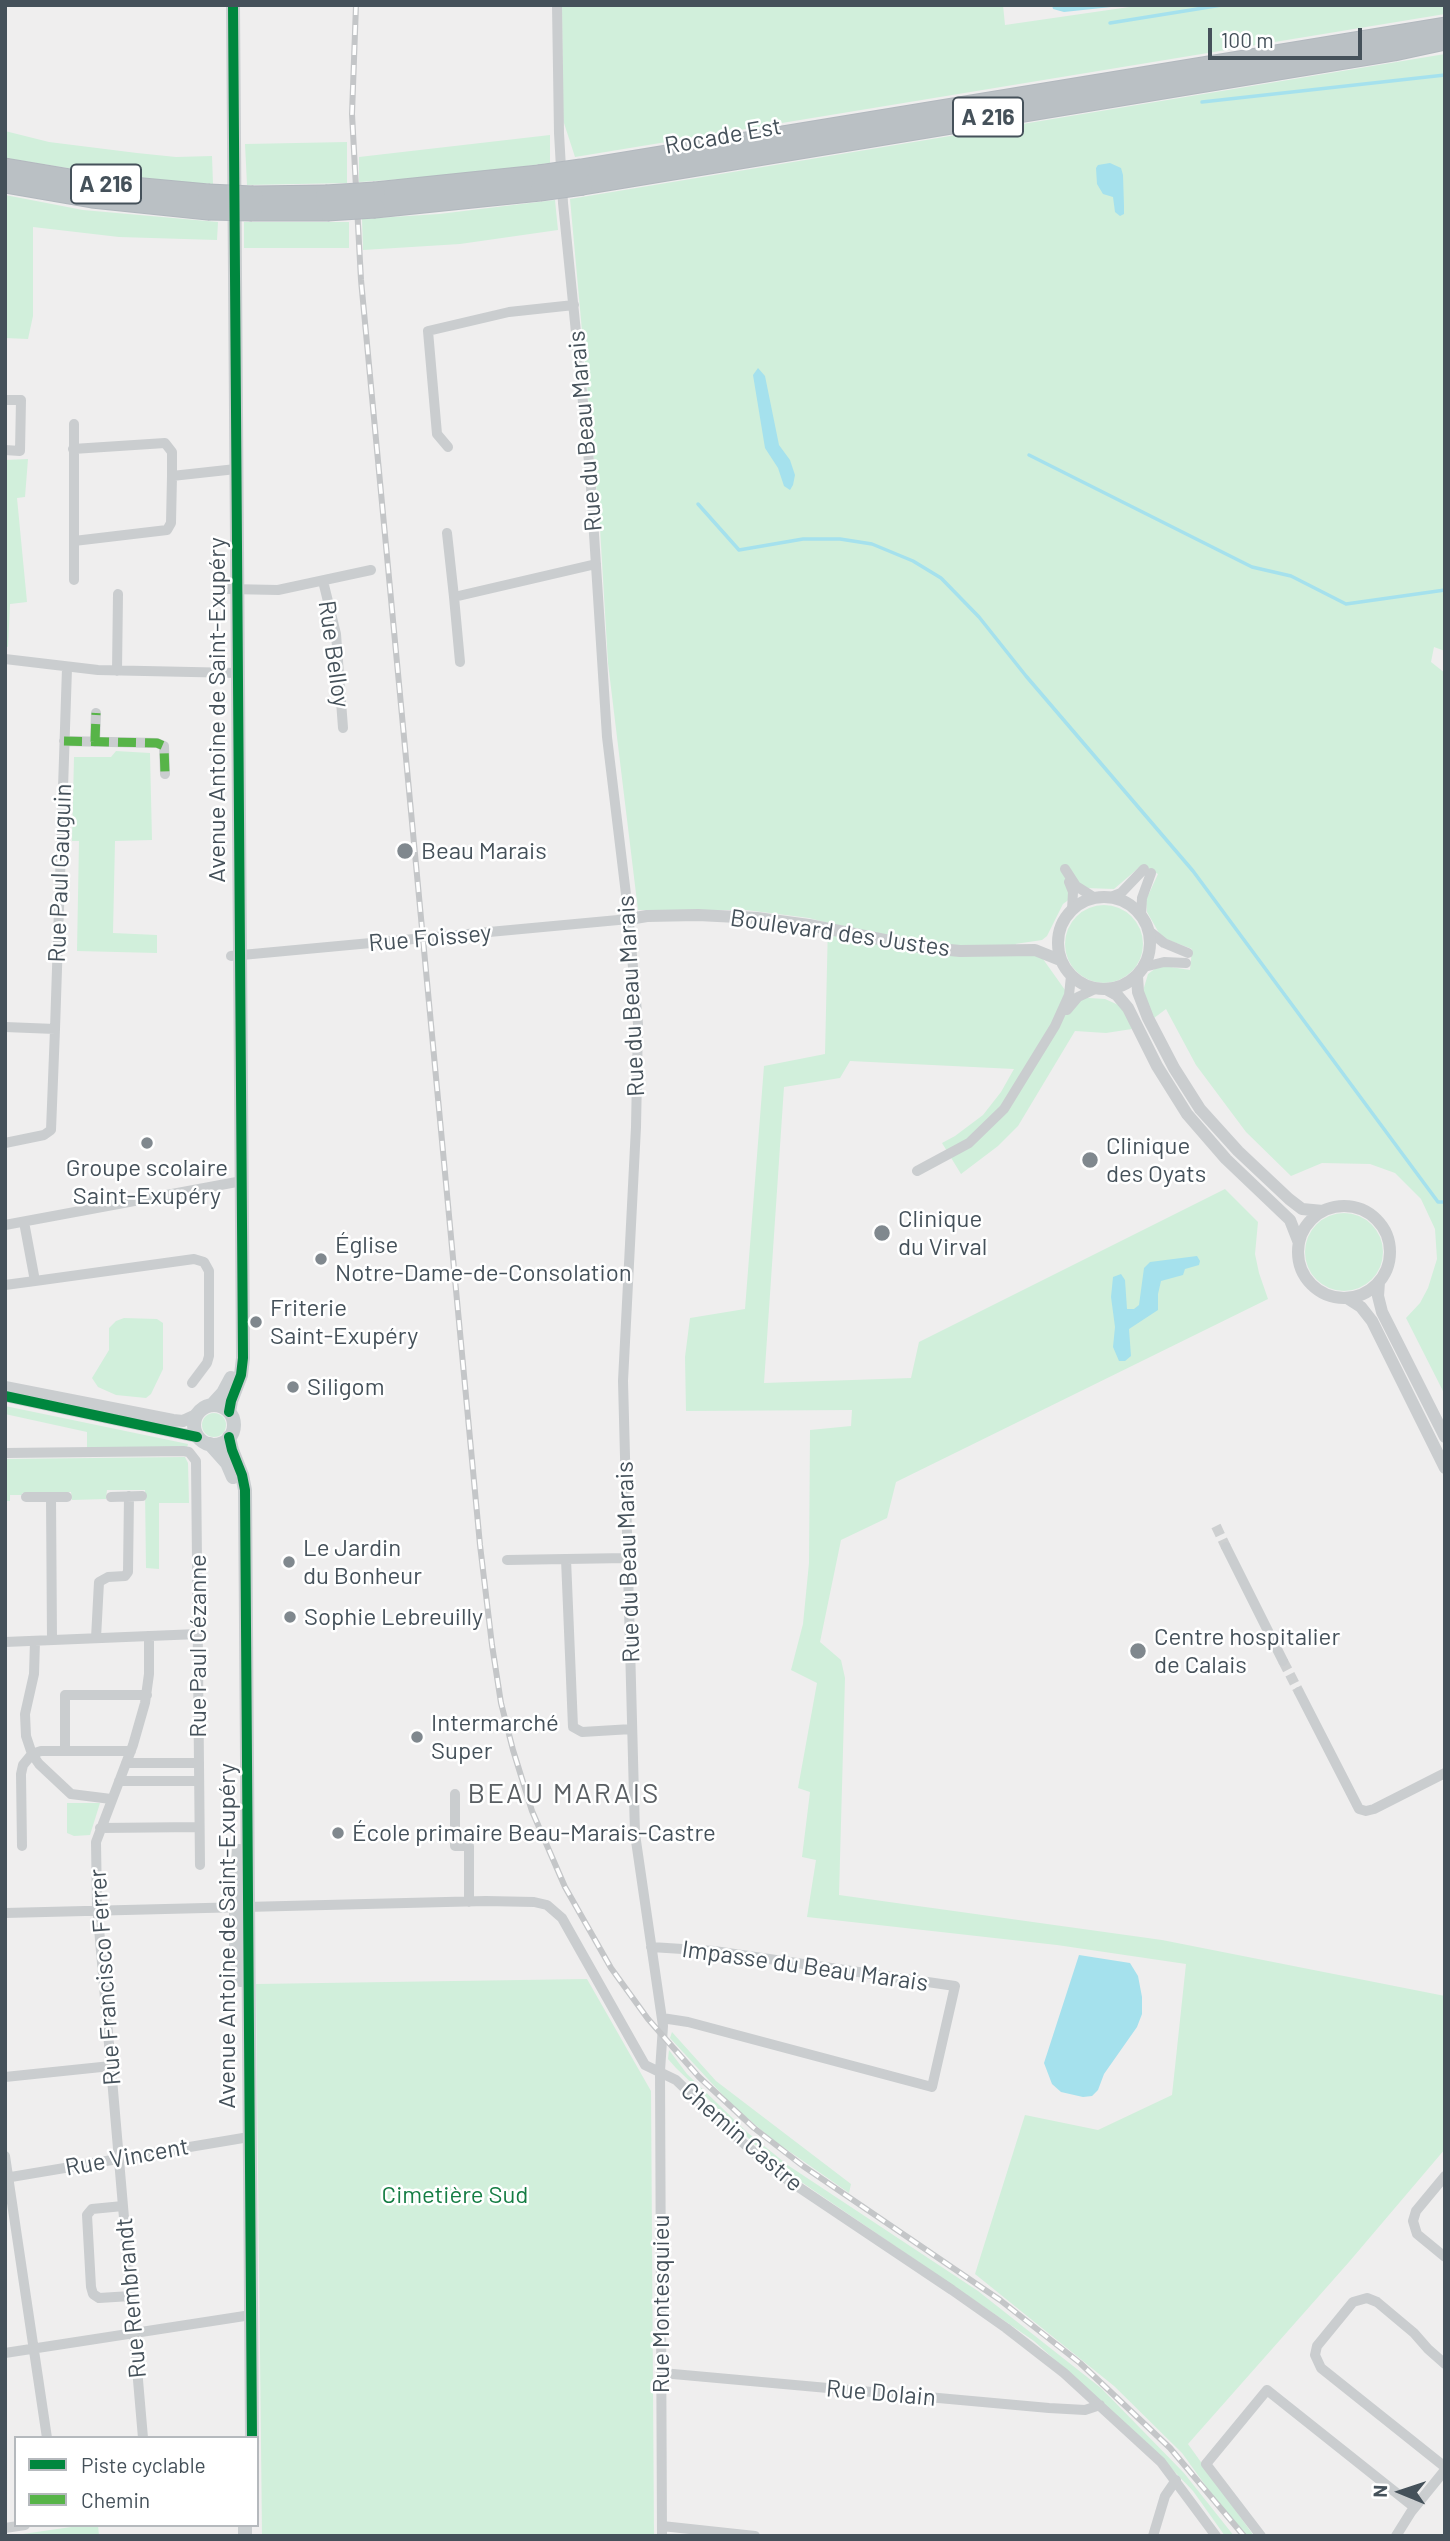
<!DOCTYPE html>
<html>
<head>
<meta charset="utf-8">
<style>
	body { margin:0 }
	#map { position:relative; width:1450px; height:2541px; overflow:hidden; background:#efeeee; font-family:Barlow,sans-serif }
	canvas { display:block }
	.frame { position:absolute; inset:0; border:7px solid #45515a; pointer-events:none }
	.legend { position:absolute; left:14px; top:2436px; width:245px; height:91px; box-sizing:border-box; background:#fff; border:2px solid #b5b9bd; margin:0; padding:9px 12px; list-style:none; font-size:21px; color:#45515a }
	.legend li { display:flex; align-items:center; gap:14px; height:35px }
	.legend b { width:35px; border:2px solid #b5b9bd }
	.north { position:absolute; left:1366px; top:2457px; width:70px; height:70px; -webkit-text-stroke:5px #fff; paint-order:stroke; rotate:272deg; font-size:19px; font-weight:700; line-height:28px; text-align:center; color:#45515a }
	.north::after { content:''; display:block; margin:auto; width:24px; height:32px; background:#45515a; clip-path:polygon(50% 0,100% 100%,50% 72%,0 100%) }
	.scale { position:absolute; left:1208px; top:28px; width:154px; height:32px; box-sizing:border-box; border:4px solid #45515a; border-top:0; padding-left:9px; font-size:21px; line-height:24px; white-space:nowrap; color:#45515a; -webkit-text-stroke:5px #fff; paint-order:stroke }
</style>
</head>
<body>
<div id="map">
<canvas width="1450" height="2541"></canvas>
<div class="frame"></div>
<ul class="legend">
<li><b style="height:9px;background:#00873e"></b>Piste cyclable</li>
<li><b style="height:9px;background:#57b448"></b>Chemin</li>
</ul>
<div class="north">N</div>
<div class="scale">100 m</div>
</div>
<script>
const ctx = document.querySelector('canvas').getContext('2d');
ctx.lineJoin = 'round';
function fill(path, color) {
  ctx.fillStyle = color;
  ctx.fill(path, 'evenodd');
}
function toPath(rows) {
  const path = new Path2D();
  for (const r of rows) {
    if (r.length === 3) {
      path.moveTo(r[0] + r[2], r[1]);
      path.arc(r[0], r[1], r[2], 0, 2 * Math.PI);
      continue;
    }
    path.moveTo(r[0], r[1]);
    for (let i = 2; i < r.length; i += 2) path.lineTo(r[i], r[i + 1]);
  }
  return path;
}
function strokePath(path, color, width, dash) {
  ctx.strokeStyle = color;
  ctx.lineWidth = width;
  ctx.lineCap = dash ? 'butt' : 'round';
  ctx.setLineDash(dash || []);
  ctx.stroke(path);
}
function drawText(font, color, halo, rows, align = 'center') {
  ctx.font = font + ' Barlow,sans-serif';
  ctx.lineWidth = 5;
  ctx.setLineDash([]);
  ctx.textBaseline = 'middle';
  ctx.strokeStyle = halo;
  ctx.fillStyle = color;
  for (const [text, x, y, turn = 0] of rows) {
    ctx.save();
    ctx.translate(x, y);
    ctx.rotate((+turn || 0) * Math.PI / 180);
    ctx.textAlign = isNaN(turn) ? turn : align;
    if (halo) ctx.strokeText(text, 0, 0);
    ctx.fillText(text, 0, 0);
    ctx.restore();
  }
}
fill(toPath([
	[562,5,1003,5,1005,25,1143,5,1445,5,1445,14,575,157,563,120],
	[1445,54,1445,651,1434,647,1431,662,1445,673,1445,1395,1406,1318,1420,1303,1428,1288,1437,1259,1435,1229,1421,1199,1395,1173,1370,1164,1322,1163,1291,1176,1246,1132,1196,1065,1166,1009,1154,1018,1143,991,1148,974,1156,968,1164,966,1190,970,1192,949,1163,938,1159,933,1147,912,1146,900,1158,874,1142,865,1114,889,1085,888,1063,904,1047,936,1042,940,1015,944,1043,959,1065,990,1089,998,1105,999,1123,1007,1132,1029,1106,1033,1075,1031,1018,1126,998,1146,961,1174,942,1143,955,1136,983,1115,1001,1092,1014,1069,850,1061,840,1078,784,1087,764,1383,911,1378,919,1342,1225,1189,1258,1222,1255,1254,1259,1273,1268,1299,896,1482,887,1518,841,1540,820,1642,841,1660,845,1678,839,1895,1162,1940,1445,1996,1445,2149,1349,2262,1188,2444,1254,2536,1242,2536,1182,2453,1114,2386,975,2274,1025,2115,1098,2130,1172,2095,1186,1964,1057,1945,807,1917,816,1860,802,1857,810,1792,798,1788,817,1683,791,1670,803,1624,809,1563,810,1430,851,1426,852,1410,686,1411,685,1357,690,1318,745,1309,764,1066,825,1054,828,923,809,918,746,910,638,910,608,663,600,528,570,199],
	[5,131,49,142,137,153,176,157,212,156,213,184,142,180,5,158],
	[550,135,550,163,449,176,359,182,359,157],
	[347,142,347,183,247,185,245,144],
	[5,195,83,210,218,222,217,240,119,237,33,227,33,316,28,339,5,338],
	[555,200,558,230,460,244,363,250,362,219,439,214],
	[244,222,349,222,349,248,244,248],
	[28,459,25,497,17,498,27,602,10,604,8,647,5,646,5,460],
	[116,751,150,753,152,840,115,841,113,933,157,935,157,953,77,951,79,841,72,841,74,757,111,757],
	[1104,944,39],
	[1344,1252,39],
	[124,1318,157,1319,163,1323,163,1369,151,1394,146,1398,116,1395,98,1387,92,1378,109,1350,109,1328,116,1321],
	[5,1406,188,1444,187,1448,87,1448,87,1432,5,1414],
	[214,1425,12],
	[185,1457,188,1463,189,1503,159,1503,159,1569,146,1568,145,1490,107,1490,106,1499,72,1500,71,1492,22,1493,22,1495,10,1495,10,1501,5,1501,5,1459],
	[67,1803,100,1803,90,1835,74,1836,67,1833],
	[587,1979,651,2091,654,2536,262,2536,256,1984],
	[672,2032,716,2081,851,2184,849,2193,773,2140,731,2104,670,2038],
	[669,2050,687,2074,748,2133,789,2166,978,2291,1101,2388,1184,2473,1234,2536,1225,2536,1193,2491,1147,2443,1034,2341,775,2164,676,2068,668,2059],
	[85,2525,98,2525,99,2536,9,2536]
]), '#d1efdb');
fill(toPath([
	[1052,5,1130,5,1064,12,1053,9],
	[1110,163,1121,168,1123,175,1124,206,1124,214,1120,216,1115,212,1113,197,1103,194,1097,184,1096,168,1098,165],
	[758,368,765,376,779,445,790,460,795,475,793,485,790,490,784,486,778,468,765,448,753,375],
	[1197,1256,1200,1261,1199,1265,1185,1269,1183,1275,1161,1281,1158,1294,1158,1310,1129,1329,1131,1356,1125,1361,1119,1361,1113,1347,1115,1327,1111,1297,1113,1277,1121,1274,1125,1280,1127,1309,1134,1309,1139,1305,1144,1268,1150,1262],
	[1079,1955,1130,1963,1138,1976,1142,1997,1142,2014,1137,2027,1104,2074,1098,2090,1092,2096,1083,2097,1061,2092,1052,2084,1044,2063]
]), '#a5e1ed');
strokePath(toPath([
	[1110,23,1222,5],
	[1202,102,1445,75],
	[1029,455,1252,567,1291,576,1346,604,1445,590],
	[698,504,739,550,803,539,840,539,872,544,913,561,941,578,979,617,1026,676,1193,871,1438,1202,1445,1202]
]), '#a5e1ed', 3.5);
strokePath(toPath([
	[1216,1526,1226,1547],
	[1283,1661,1299,1692]
]), '#cdcfd0', 10, [10, 5]);
const motorway = toPath([
	[5,168,100,184,208,194],
	[581,169,1445,27],
	[5,183,92,198,208,210],
	[583,185,1394,51,1445,40],
	[375,192,539,175],
	[253,196,326,195],
	[375,208,540,191],
	[252,211,327,211]
]);
strokePath(motorway, '#b2b8be', 21);
strokePath(toPath([
	[557,5,559,133,563,203,590,472,607,737,628,911,638,1024,636,1127,623,1381,635,1834,663,2026,660,2071,662,2536],
	[5,400,21,400,20,451,5,450],
	[74,424,74,580],
	[448,447,437,434,428,331,509,312,574,305],
	[73,449,165,443,172,452,172,476,171,523,167,530,74,541],
	[172,476,236,469],
	[447,533,454,597],
	[323,581,336,634,343,728],
	[229,589,278,590,371,570],
	[5,659,98,670,238,673],
	[460,662,454,597,596,564],
	[117,671,118,594],
	[64,741,157,743,164,746,165,774],
	[95,742,96,713],
	[1065,869,1076,886,1095,898],
	[1069,882,1073,892,1072,910],
	[1111,897,1121,893,1144,869],
	[1141,916,1142,898,1151,873],
	[1149,931,1164,943,1188,953],
	[231,956,629,919],
	[1144,967,1164,962,1186,963],
	[1067,1010,1078,997,1095,989],
	[5,1027,55,1029,67,668],
	[5,1143,44,1135,51,1130,55,1029],
	[917,1171,969,1143,1004,1109,1055,1026,1069,995,1071,976],
	[24,1222,35,1281,194,1259,204,1262,209,1271,209,1356,207,1363,192,1383],
	[5,1225,242,1181],
	[5,1285,35,1281],
	[5,1453,183,1451,189,1452,196,1461,200,1865],
	[26,1497,67,1497],
	[51,1497,52,1640],
	[111,1497,142,1496],
	[1226,1547,1283,1661],
	[627,1558,566,1559,573,1727,582,1732,632,1729],
	[507,1560,566,1559],
	[96,1638,99,1582,108,1577,125,1576,128,1572,129,1496],
	[35,1641,34,1674,25,1714,26,1736,32,1754,39,1764,71,1794,111,1799],
	[5,1642,198,1634],
	[1299,1692,1359,1809,1366,1811,1374,1809,1445,1773],
	[65,1751,65,1695,147,1695],
	[126,1763,199,1763],
	[119,1781,199,1781],
	[455,1794,455,1846,469,1846,469,1902],
	[100,1828,199,1827],
	[22,1846,21,1774,23,1765,32,1754,41,1751,131,1751],
	[5,1913,486,1901,534,1902,547,1905,562,1918,645,2065,676,2080,729,2131,782,2176,952,2290,1006,2328,1064,2373,1161,2462,1216,2536],
	[651,1947,714,1951,955,1986,932,2087,688,2022,662,2018],
	[5,2077,111,2066],
	[5,2156,47,2438],
	[1445,2176,1416,2211,1413,2221,1417,2234,1445,2257],
	[5,2178,249,2137],
	[123,2206,92,2209,87,2215,91,2287,93,2294,99,2298,131,2296],
	[5,2353,251,2315],
	[1445,2364,1428,2349,1414,2333,1377,2302,1367,2298,1353,2302,1317,2346,1315,2355,1321,2368,1445,2467],
	[662,2373,1049,2408,1085,2410,1100,2405],
	[143,2438,97,1905,96,1842,133,1745,145,1703,149,1674,149,1636],
	[662,2526,755,2536],
	[5,2528,25,2525],
	[1153,2536,1165,2496,1176,2480],
	[1261,2536,1206,2464,1267,2390,1414,2507],
	[1396,2536,1411,2512,1445,2470]
]), '#cacdcf', 10);
strokePath(toPath([
	[1104,943,46],
	[629,919,647,916,698,915,757,918,809,925,920,947,960,951,1035,950,1060,960],
	[1137,976,1138,992,1148,1018,1174,1068,1200,1109,1238,1151,1289,1199,1302,1209,1323,1211],
	[1108,990,1117,995,1128,1008,1157,1066,1187,1114,1226,1159,1290,1220,1299,1243],
	[1344,1252,46],
	[1379,1282,1378,1296,1382,1312,1445,1437],
	[1347,1298,1361,1307,1372,1321,1445,1468],
	[5,1387,173,1420,183,1421,196,1415],
	[5,1396,197,1437]
]), '#cacdcf', 12);
strokePath(toPath([
	[214,1425,20],
	[212,1405,223,1393,231,1378],
	[229,1412,231,1401,241,1375,243,1358,233,5],
	[229,1437,232,1450,242,1475,245,1490,252,2438],
	[210,1444,227,1463,233,1477],
	[239,1851,236,1881,236,1953,240,1980],
	[245,2525,245,2536]
]), '#caced0', 14);
strokePath(motorway, '#bac0c4', 19);
const rail = toPath([
	[356,5,352,114,361,280,480,1545,492,1645,501,1703,513,1750,532,1811,565,1887,611,1968,648,2019,699,2077,754,2128,803,2166,1000,2300,1080,2363,1170,2448,1244,2536]
]);
strokePath(rail, '#c4c6c8', 6);
strokePath(rail, '#fff', 3.5, [10]);
const motorwayBridge = toPath([
	[539,175,581,169],
	[540,191,583,185],
	[208,194,253,196],
	[326,195,375,192],
	[208,210,252,211],
	[327,211,375,208]
]);
strokePath(motorwayBridge, '#b2b8be', 21, []);
strokePath(motorwayBridge, '#bac0c4', 19);
strokePath(toPath([
	[64,741,157,743,164,746,165,774],
	[95,742,96,713]
]), '#57b448', 9, [18, 9]);
strokePath(toPath([
	[5,1396,197,1437],
	[229,1412,231,1401,241,1375,243,1358,233,5],
	[229,1437,232,1450,242,1475,245,1490,252,2438]
]), '#00873e', 10);
for (const [x, y, r, color] of [
	[405,851,9,"#80888e"],
	[147,1143,7,"#80888e"],
	[1090,1160,9,"#80888e"],
	[882,1233,9,"#80888e"],
	[321,1259,7,"#80888e"],
	[256,1322,7,"#80888e"],
	[293,1387,7,"#80888e"],
	[289,1562,7,"#80888e"],
	[290,1617,7,"#80888e"],
	[1138,1651,9,"#80888e"],
	[417,1737,7,"#80888e"],
	[338,1833,7,"#80888e"]
]) {
  const dot = new Path2D();
  dot.arc(x, y, r, 0, 2 * Math.PI);
  ctx.fillStyle = color;
  ctx.fill(dot);
  strokePath(dot, '#fff', 2.5);
}
for (const [x, y, w] of [
	[988,117,70],
	[106,184,70]
]) {
  const box = new Path2D();
  box.roundRect(x - w / 2, y - 19.5, w, 39, 5);
  ctx.fillStyle = '#fff';
  ctx.fill(box);
  strokePath(box, '#45515a', 2);
}
drawText('bold 23px', '#45515a', null, [
	["A 216",988,117],
	["A 216",106,184]
]);
drawText('24px', '#45515a', '#fff', [
	["Rocade Est",723,136,-10],
	["Rue du Beau Marais",585,431,-95],
	["Rue Belloy",334,654,82],
	["Avenue Antoine de Saint-Exupéry",217,710,-90],
	["Rue Paul Gauguin",60,873,-88],
	["Boulevard des Justes",840,933,8],
	["Rue Foissey",430,938,-5],
	["Rue du Beau Marais",631,996,-93],
	["Rue du Beau Marais",628,1562,-92],
	["Rue Paul Cézanne",198,1646,-90],
	["Avenue Antoine de Saint-Exupéry",227,1936,-90],
	["Impasse du Beau Marais",805,1966,8],
	["Rue Francisco Ferrer",105,1977,-94],
	["Chemin Castre",742,2137,41],
	["Rue Vincent",127,2157,-10],
	["Rue Rembrandt",131,2298,-95],
	["Rue Montesquieu",661,2304,-90],
	["Rue Dolain",881,2393,5]
]);
drawText('24px', '#45515a', '#fff', [
	["Beau Marais",421,851],
	["Clinique",1106,1146],
	["des Oyats",1106,1174],
	["Groupe scolaire",147,1168,"center"],
	["Saint-Exupéry",147,1196,"center"],
	["Clinique",898,1219],
	["du Virval",898,1247],
	["Église",335,1245],
	["Notre-Dame-de-Consolation",335,1273],
	["Friterie",270,1308],
	["Saint-Exupéry",270,1336],
	["Siligom",307,1387],
	["Le Jardin",303,1548],
	["du Bonheur",303,1576],
	["Sophie Lebreuilly",304,1617],
	["Centre hospitalier",1154,1637],
	["de Calais",1154,1665],
	["Intermarché",431,1723],
	["Super",431,1751],
	["École primaire Beau-Marais-Castre",352,1833]
], 'left');
drawText('24px', '#157d44', '#fff', [
	["Cimetière Sud",455,2195]
]);
ctx.letterSpacing = '2px';
drawText('28px', '#595e62', '#fff', [
	["BEAU MARAIS",564,1794]
]);
ctx.letterSpacing = '0px';
</script>
</body>
</html>
